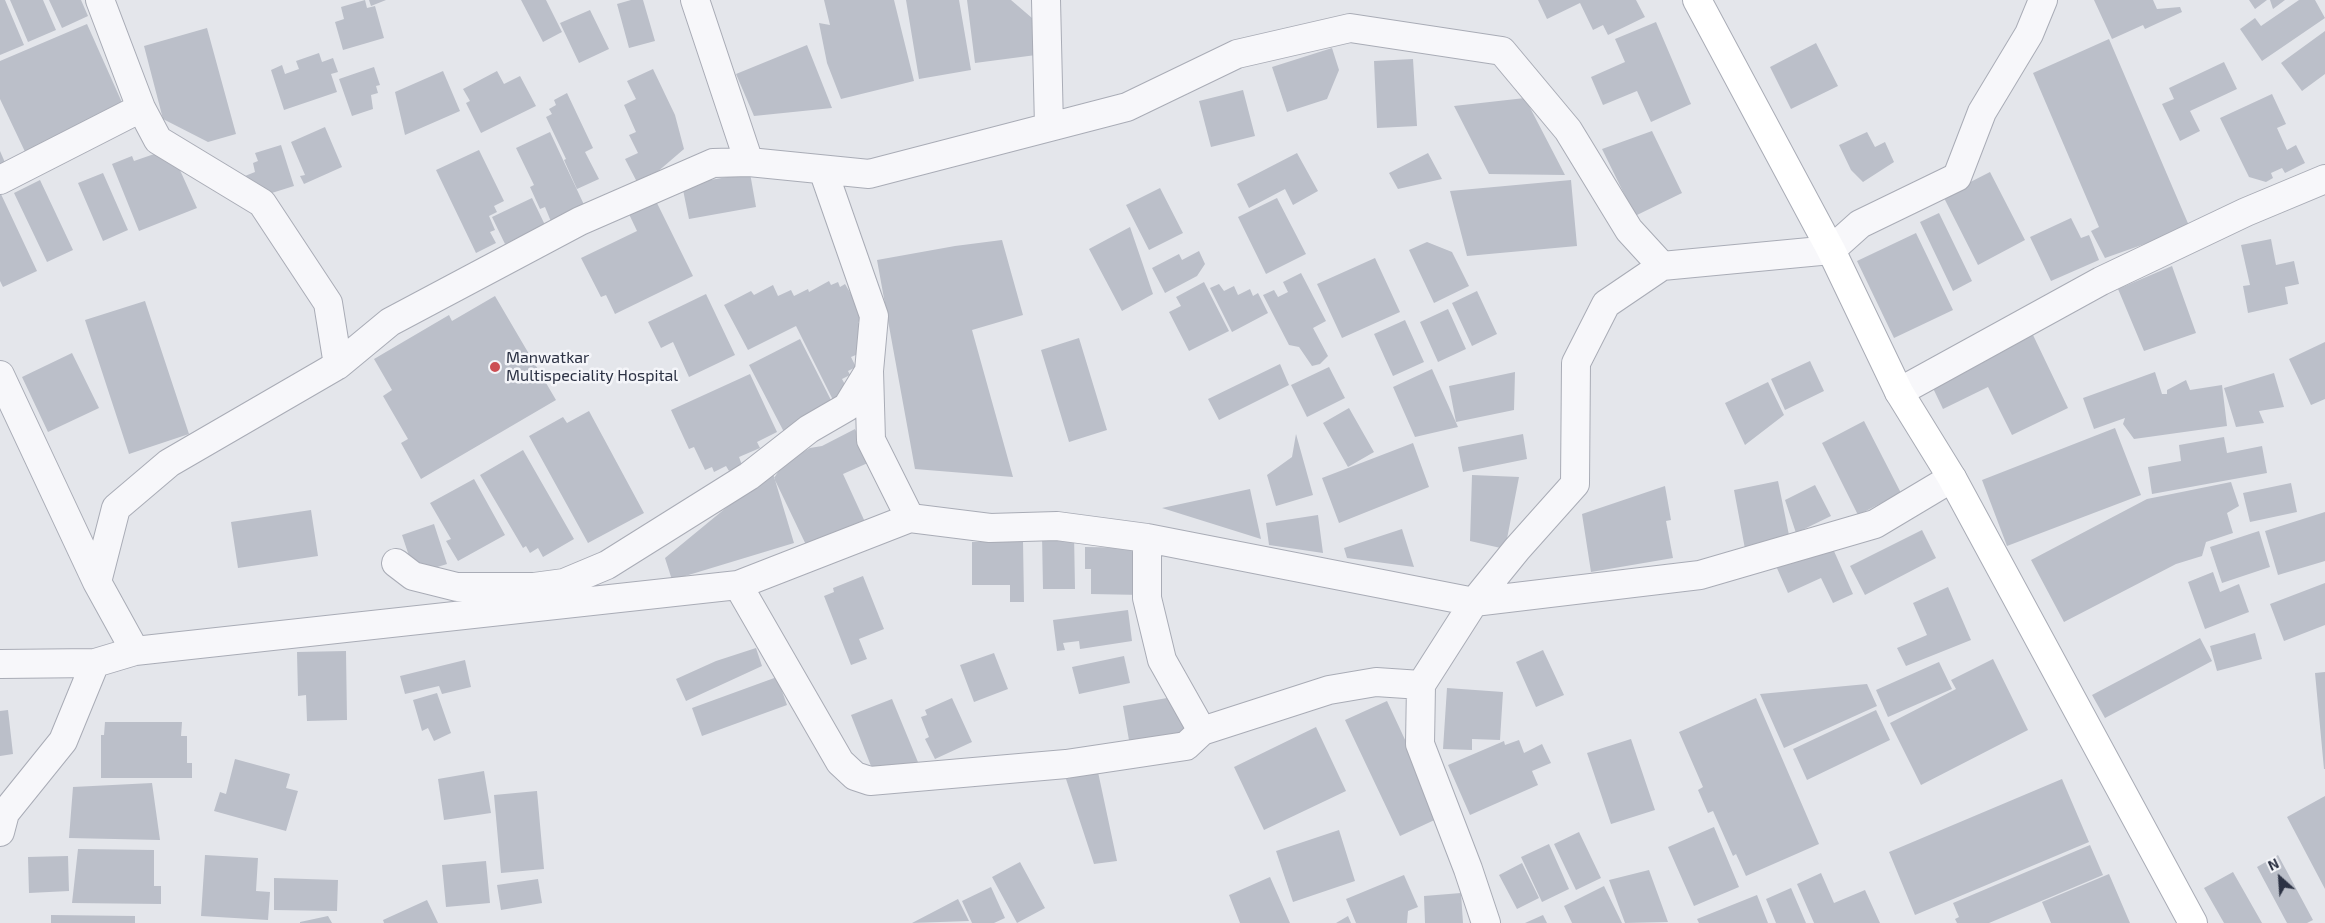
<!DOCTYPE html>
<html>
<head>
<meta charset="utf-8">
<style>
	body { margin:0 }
	#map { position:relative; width:2325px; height:923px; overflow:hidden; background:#e4e6eb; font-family:"Exo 2",sans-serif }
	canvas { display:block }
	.north { position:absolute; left:2255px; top:853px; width:50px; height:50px; -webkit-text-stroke:4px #f4f5f9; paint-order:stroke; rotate:334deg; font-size:14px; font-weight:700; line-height:20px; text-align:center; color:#2c3244 }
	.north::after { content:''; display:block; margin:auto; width:18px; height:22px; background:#2c3244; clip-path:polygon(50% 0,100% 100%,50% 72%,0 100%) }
</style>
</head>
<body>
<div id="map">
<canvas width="2325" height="923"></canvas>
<div class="north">N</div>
</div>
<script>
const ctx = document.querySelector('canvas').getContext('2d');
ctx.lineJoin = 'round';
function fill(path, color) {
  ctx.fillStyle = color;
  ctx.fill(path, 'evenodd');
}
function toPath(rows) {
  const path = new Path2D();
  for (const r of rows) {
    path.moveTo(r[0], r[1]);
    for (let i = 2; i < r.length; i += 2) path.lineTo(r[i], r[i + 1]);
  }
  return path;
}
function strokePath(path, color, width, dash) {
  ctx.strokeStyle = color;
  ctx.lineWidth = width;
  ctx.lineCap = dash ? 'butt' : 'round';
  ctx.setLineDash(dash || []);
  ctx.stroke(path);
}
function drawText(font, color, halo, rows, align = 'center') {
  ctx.font = font + ' "Exo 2",sans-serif';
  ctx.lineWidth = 5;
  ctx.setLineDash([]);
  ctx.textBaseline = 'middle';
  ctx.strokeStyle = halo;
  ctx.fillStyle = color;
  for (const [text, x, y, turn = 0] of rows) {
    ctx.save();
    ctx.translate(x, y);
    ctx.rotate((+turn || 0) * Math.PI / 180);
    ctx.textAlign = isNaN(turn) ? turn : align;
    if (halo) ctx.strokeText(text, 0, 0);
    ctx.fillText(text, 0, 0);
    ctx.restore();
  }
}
fill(toPath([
	[0,0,5,0,24,45,0,55],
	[10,0,43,0,56,30,28,42],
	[49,0,81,0,88,16,62,28],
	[365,0,367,8,375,6,384,38,343,50,335,22,344,19,341,7],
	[369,0,386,0,371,6],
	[521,0,546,0,562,32,543,42],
	[631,0,643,0,655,41,629,48,617,4],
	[824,0,894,0,914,81,841,99,827,63,819,23,830,25],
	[906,0,959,0,971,70,919,79],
	[967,0,1011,0,1032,18,1036,55,975,63],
	[1538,0,1636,0,1645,17,1608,35,1603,25,1593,30,1580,3,1547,19],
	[2094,0,2153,0,2157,9,2180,7,2182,12,2145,29,2143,25,2112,39],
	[2249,0,2267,0,2255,9],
	[2270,0,2285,0,2273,9],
	[2299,0,2315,0,2325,18,2262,61,2240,29,2255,18,2261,26],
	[590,10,609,49,579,63,560,23],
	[1656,22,1691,104,1651,122,1637,91,1603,105,1591,77,1625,62,1615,39],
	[87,24,124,107,28,158,0,99,0,61],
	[207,28,236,134,208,142,163,119,144,46],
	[2325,31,2325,74,2302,91,2281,63],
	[2109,39,2190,228,2105,258,2091,231,2099,227,2033,73],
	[1816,43,1838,86,1791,109,1770,67],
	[807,45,832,108,754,116,736,74],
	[1332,48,1339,70,1327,99,1287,112,1272,67],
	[319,53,322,62,333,58,338,72,331,74,337,92,284,110,271,70,282,65,285,74,299,69,296,61],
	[1413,59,1417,126,1377,128,1374,61],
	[2224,62,2237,89,2190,111,2200,131,2180,141,2162,104,2174,99,2169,88],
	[374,67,380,85,376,86,378,93,371,95,373,109,352,116,339,79],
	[653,69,675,115,684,149,656,173,637,182,625,159,638,153,629,135,636,132,624,105,636,99,627,81],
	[443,71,460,111,405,135,395,92],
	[497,71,504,84,520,76,536,106,481,133,466,103,470,101,463,89],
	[1243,90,1255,136,1211,147,1199,101],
	[567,93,593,148,585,152,599,179,577,189,564,160,566,159,546,117,552,114,549,109,556,105,554,100],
	[2272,94,2286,124,2277,128,2287,150,2296,145,2305,163,2285,173,2282,168,2271,173,2273,178,2266,182,2249,177,2220,118],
	[1525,98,1565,175,1489,174,1454,106],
	[325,127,342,167,304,184,300,176,305,175,291,142],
	[1652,131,1682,193,1635,216,1602,149],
	[550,132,586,209,552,224,545,207,540,209,530,187,534,185,516,148],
	[1867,132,1875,147,1885,142,1894,162,1863,182,1851,170,1839,145],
	[281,145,294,186,259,197,254,181,247,183,245,176,255,172,253,163,258,161,255,153],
	[479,150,504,201,494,206,497,212,489,216,495,230,490,232,496,243,476,253,436,170],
	[0,151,7,167,0,170],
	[160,152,175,159,197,208,139,231,112,164,132,156,134,161],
	[1297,153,1318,191,1293,205,1285,189,1249,208,1237,184],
	[1428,153,1442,179,1398,189,1389,173],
	[1990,172,2025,240,1978,265,1943,196],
	[103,173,128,230,103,241,78,183],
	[750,173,756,207,689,219,682,185],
	[40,180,73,250,47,262,14,193],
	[1571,180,1577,246,1467,256,1450,191],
	[1160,188,1183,233,1149,250,1126,205],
	[0,192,37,271,3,287,0,281],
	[532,198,545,225,505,244,492,217],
	[1277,198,1306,254,1266,274,1238,217],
	[655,199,693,276,615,314,606,295,601,297,581,258,637,231,628,212],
	[1939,213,1972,281,1953,291,1920,222],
	[2071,218,2081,238,2089,235,2099,260,2051,281,2030,237],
	[1130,227,1153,294,1122,311,1089,249],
	[1916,233,1953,310,1894,338,1857,261],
	[2271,239,2276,265,2294,261,2299,284,2285,287,2288,304,2248,313,2243,286,2250,285,2241,245],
	[1002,240,1023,315,972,330,1013,477,915,469,877,260,955,246],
	[1427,242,1452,252,1469,286,1434,303,1409,250],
	[1199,251,1205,264,1197,276,1165,293,1152,268,1179,254,1182,260],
	[1375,258,1400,312,1342,338,1317,284],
	[2172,266,2196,333,2144,351,2118,289],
	[1301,273,1326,321,1313,328,1328,356,1320,364,1312,366,1299,347,1289,345,1263,295,1274,290,1278,297,1288,292,1283,282],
	[829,281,831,285,838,282,840,287,845,284,851,294,856,292,869,316,858,322,866,337,858,341,863,352,851,357,856,367,848,371,850,375,842,379,849,392,833,400,796,326,748,350,724,305,751,291,754,295,773,285,778,296,791,290,794,296,808,289,809,292],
	[1204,282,1229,331,1189,351,1169,312,1181,306,1176,297],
	[1219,284,1224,291,1234,286,1238,295,1250,289,1253,296,1258,293,1268,313,1232,332,1210,288],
	[1477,291,1497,334,1472,346,1452,303],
	[706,294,735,355,689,377,673,342,661,348,648,322],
	[495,296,556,400,421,479,401,443,408,439,383,396,392,390,374,359,449,315,452,321],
	[145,301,189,434,129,454,85,320],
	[1448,309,1466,349,1438,362,1420,322],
	[1405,320,1424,362,1393,376,1374,334],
	[2033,335,2068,408,2012,435,1988,387,1943,409,1931,384],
	[1079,338,1107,430,1069,442,1041,350],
	[800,339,834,406,784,432,749,365],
	[2325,342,2325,399,2311,405,2289,359],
	[72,353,99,408,48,432,22,377],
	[1810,361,1824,391,1785,410,1771,379],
	[1280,364,1289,385,1219,420,1208,399],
	[1329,367,1345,398,1307,417,1291,385],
	[1432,369,1458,427,1415,437,1393,387],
	[1515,372,1514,410,1456,422,1449,386],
	[2155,372,2162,394,2167,394,2167,390,2186,380,2190,390,2222,385,2227,426,2134,439,2123,424,2125,418,2094,429,2083,398],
	[2274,373,2284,407,2259,411,2264,423,2236,427,2224,388],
	[750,374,777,432,757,442,760,448,739,457,742,465,729,471,726,466,714,472,712,467,705,470,694,447,689,449,671,410],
	[1768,382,1784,415,1745,445,1725,403],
	[1349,408,1374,452,1348,467,1323,423],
	[589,411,644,513,588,543,529,436,563,417,567,423],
	[1864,421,1901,493,1858,515,1822,443],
	[2115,428,2141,495,2007,546,1982,480],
	[855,429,870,462,843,474,865,522,808,549,774,478,784,463,810,448,822,446],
	[1296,434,1313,495,1276,506,1267,475,1292,457],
	[1523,434,1527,459,1463,472,1458,447],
	[2224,437,2227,453,2262,446,2267,473,2152,494,2148,467,2181,461,2179,445],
	[1413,443,1429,487,1339,523,1322,478],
	[523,450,574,539,543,557,538,548,530,553,526,546,523,548,480,475],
	[772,470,794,543,672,580,665,558],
	[1472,475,1519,477,1505,549,1470,541],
	[474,479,505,535,458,561,446,541,451,539,430,503],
	[1778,481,1790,540,1745,549,1734,490],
	[2231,482,2239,506,2227,513,2233,533,2206,542,2202,556,2176,564,2064,622,2031,560,2147,499],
	[2291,483,2297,512,2250,522,2243,493],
	[1815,485,1831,516,1796,533,1785,500],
	[1665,486,1671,520,1666,521,1673,558,1591,572,1582,514],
	[1250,489,1261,539,1162,508],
	[311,510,318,556,238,568,231,522],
	[2325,512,2325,561,2278,575,2265,531],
	[1318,515,1323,553,1269,545,1266,523],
	[434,524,447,564,415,574,402,535],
	[1402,529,1414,567,1347,558,1344,548],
	[1922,530,1936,558,1865,595,1850,566],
	[2259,531,2270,567,2222,583,2210,547],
	[1074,533,1075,589,1043,589,1042,534],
	[1023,541,1024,602,1010,602,1010,585,972,585,972,542],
	[1830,542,1853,594,1833,603,1821,578,1788,593,1776,566],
	[1085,547,1142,548,1142,595,1091,594,1091,569,1085,569],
	[2213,572,2220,592,2239,584,2249,612,2205,629,2188,582],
	[863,576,884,629,859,639,867,659,851,665,824,596,834,592,833,588],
	[2325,583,2325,625,2284,641,2270,604],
	[1948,587,1971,640,1906,666,1897,648,1927,635,1913,603],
	[1128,610,1132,641,1080,649,1079,641,1063,643,1065,650,1057,651,1053,620],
	[2255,633,2262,659,2217,671,2210,646],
	[2200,638,2212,661,2105,718,2092,695],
	[756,648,762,666,686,701,676,679,716,661],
	[1543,650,1564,695,1536,707,1516,662],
	[346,651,347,720,307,721,306,695,298,696,297,652],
	[994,653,1008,689,974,702,960,665],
	[1124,656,1130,683,1079,694,1072,667],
	[1993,659,2028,730,1921,785,1890,723,1956,689,1951,680],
	[465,660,471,687,442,694,439,686,405,694,400,676],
	[1939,662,1952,689,1888,717,1876,690],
	[2325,672,2325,769,2324,769,2315,673],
	[777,677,787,705,702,736,692,708],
	[1867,684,1877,706,1784,748,1760,694],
	[1447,688,1503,692,1500,740,1472,739,1472,750,1443,749],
	[437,693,451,733,434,741,428,728,422,731,413,700],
	[1178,696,1185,736,1130,746,1123,706],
	[952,698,972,742,935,759,925,739,929,737,921,717,927,715,925,710],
	[1756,698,1819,844,1746,876,1736,854,1733,856,1713,811,1708,813,1698,790,1703,787,1679,732],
	[892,699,920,767,871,766,851,715],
	[1387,701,1441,817,1400,836,1345,720],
	[8,710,13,754,0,756,0,711],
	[1876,710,1890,740,1807,780,1793,749],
	[105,722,182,722,181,736,187,736,187,763,192,763,192,778,101,778,101,735,104,735],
	[1316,727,1346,791,1264,830,1234,767],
	[1631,739,1655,810,1611,824,1587,753],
	[1519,740,1524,753,1542,744,1551,763,1532,771,1538,785,1470,815,1448,765,1504,741,1505,745],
	[235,759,290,774,286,788,298,791,286,831,214,811,220,792,226,794],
	[484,771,491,813,444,820,438,779],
	[1098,772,1117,861,1094,864,1066,779],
	[2062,779,2089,842,1915,915,1889,852],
	[152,783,160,840,69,838,73,787],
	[537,791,544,869,501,873,494,795],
	[2325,796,2325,889,2287,817],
	[1714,827,1739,887,1694,906,1668,847],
	[1339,830,1355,881,1293,902,1276,851],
	[1579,832,1601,878,1576,890,1554,844],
	[1549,844,1569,889,1542,902,1521,857],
	[2090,845,2103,875,1989,923,1957,923,1955,919,1959,917,1953,903],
	[78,849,154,850,154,886,161,886,161,904,72,903],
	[205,855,258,858,256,891,270,892,268,920,201,916],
	[2278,855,2313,920,2307,923,2287,923,2257,867],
	[68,856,69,891,29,893,28,857],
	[486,861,490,903,446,907,442,865],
	[1020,862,1045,908,1017,923,992,877],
	[1522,863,1539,898,1517,909,1499,875],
	[1649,870,1668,922,1625,923,1609,880],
	[2233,872,2262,923,2224,923,2204,888],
	[1821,873,1834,903,1865,890,1880,923,1814,923,1797,884],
	[2109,874,2130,923,2051,923,2042,902],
	[1404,875,1418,907,1408,911,1407,923,1356,923,1346,899],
	[1270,877,1290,923,1240,923,1229,895],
	[274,878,338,880,337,911,274,910],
	[538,879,542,903,501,910,497,885],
	[1604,886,1622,923,1572,923,1564,906],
	[991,887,1005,918,994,923,972,923,962,901],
	[1791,888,1806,923,1776,923,1766,899],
	[1461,893,1463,923,1425,923,1424,896],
	[1757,895,1768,923,1699,923,1697,919],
	[958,899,969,921,912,923],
	[427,900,438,923,384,923,383,920],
	[51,915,135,916,135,923,51,923],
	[1543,915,1547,923,1525,923],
	[328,916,332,923,300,923,300,922],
	[1348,916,1351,923,1336,923]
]), '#bbbfc9');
const street = toPath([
	[100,0,141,108,158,140,262,203,328,303,338,365],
	[695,0,749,162],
	[1046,0,1049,127],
	[0,180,141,108],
	[869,371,871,440,910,518],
	[0,375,97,582],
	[1899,392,2101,281,2246,212,2325,179],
	[1147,538,1147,598,1162,660,1202,731],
	[396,563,413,576,457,587,534,587,564,583,607,565,749,476,809,429,847,407,869,371,874,316,823,170],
	[738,585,840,762,855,776,870,781,1066,764,1186,746,1202,731,1329,690,1376,682,1421,685],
	[135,651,97,582,116,508,169,463,338,365,390,322,580,221,713,163,749,162,869,174,1127,107,1237,54,1350,28,1502,51,1568,130,1629,230,1662,266,1831,250,1860,224,1957,177,1982,112,2029,34,2043,0],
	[0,664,95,663,135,651,738,585,910,518,990,528,1057,526,1147,538,1474,602,1700,575,1875,524,1952,478],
	[0,832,5,813,63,741,95,663],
	[1486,923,1468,869,1420,744,1421,685,1474,602,1517,549,1575,484,1576,363,1606,304,1662,266]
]);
const secondary = toPath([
	[1697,0,1831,250,1899,392,1952,478,2193,923]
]);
strokePath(street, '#a9acb6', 30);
strokePath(secondary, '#a9acb6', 30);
strokePath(street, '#f7f7fa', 28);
strokePath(secondary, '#fff', 28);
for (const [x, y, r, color] of [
	[495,367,6,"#cc4e53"]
]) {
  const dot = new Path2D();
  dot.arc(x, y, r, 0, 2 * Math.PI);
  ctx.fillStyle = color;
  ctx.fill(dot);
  strokePath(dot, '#f4f5f9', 2);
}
drawText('16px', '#2c3244', '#f4f5f9', [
	["Manwatkar",506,358],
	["Multispeciality Hospital",506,376]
], 'left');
</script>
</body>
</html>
